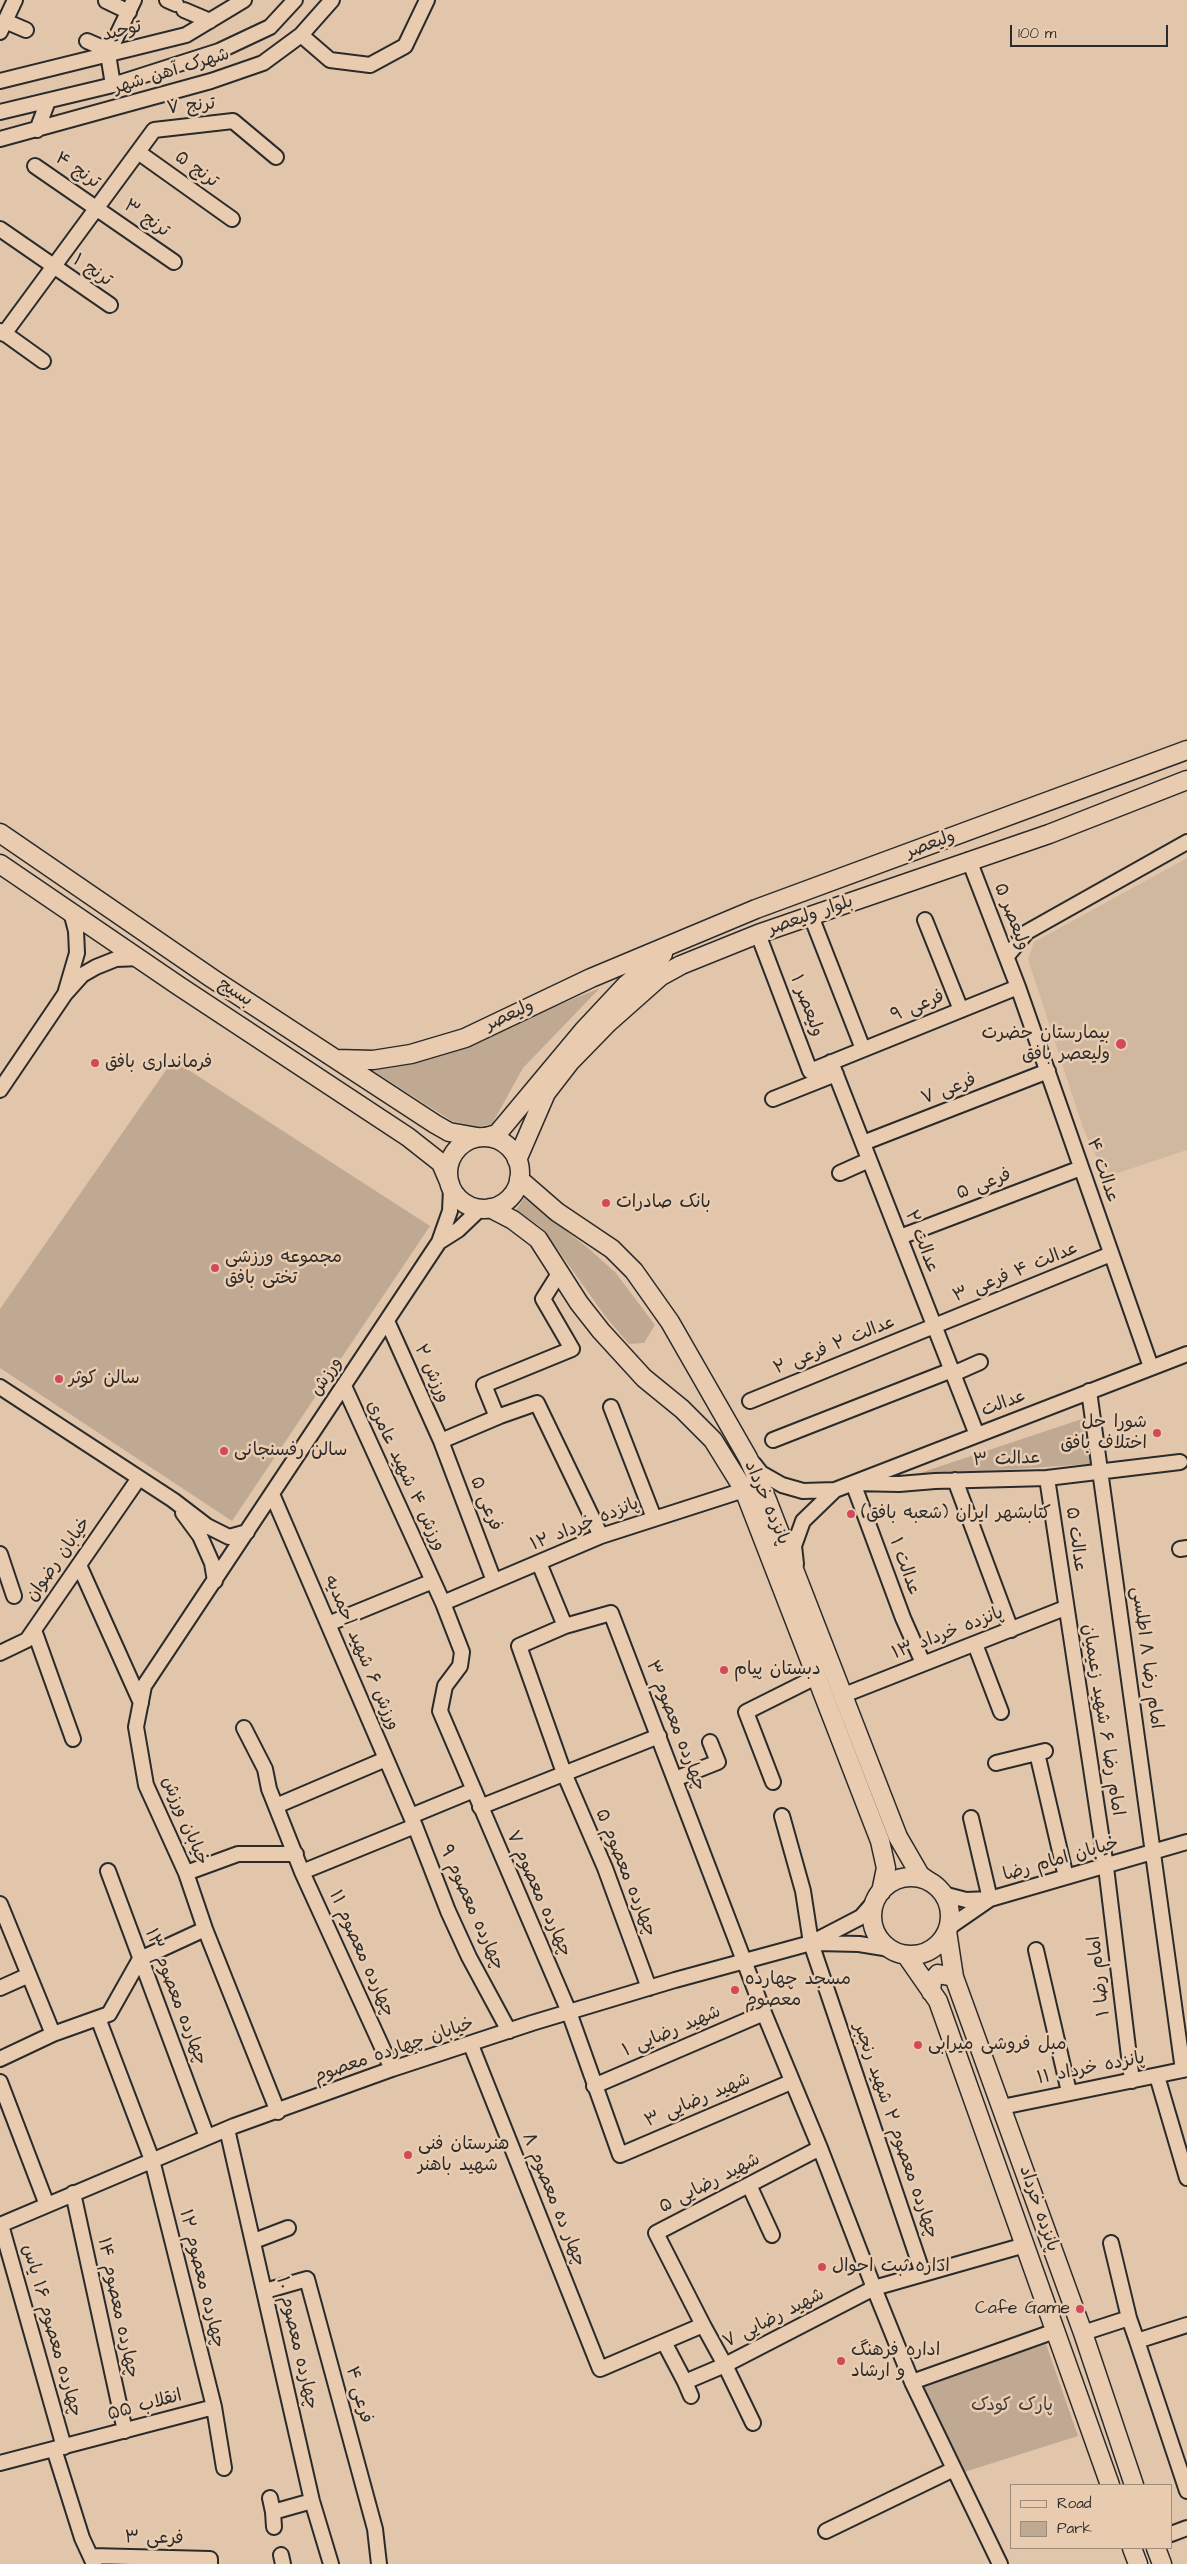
<!DOCTYPE html>
<html>
<head>
<meta charset="utf-8">
<style>
	body { margin:0 }
	#map { position:relative; width:1187px; height:2564px; overflow:hidden; background:#e1c6ab; font-family:"Architects Daughter",sans-serif }
	canvas { display:block }
	.legend { position:absolute; left:1010px; top:2484px; width:162px; height:65px; box-sizing:border-box; background:#e9ccb0; border:1px solid #9d8c7b; margin:0; padding:6px 9px; list-style:none; font-size:15px; color:#2b2b2b }
	.legend li { display:flex; align-items:center; gap:10px; height:25px }
	.legend b { width:25px; border:1px solid #9d8c7b }
	.scale { position:absolute; left:1010px; top:25px; width:158px; height:22px; box-sizing:border-box; border:2px solid #2b2b2b; border-top:0; padding-left:6px; font-size:15px; line-height:18px; white-space:nowrap; color:#2b2b2b; -webkit-text-stroke:4px #e9ccb0; paint-order:stroke }
</style>
</head>
<body>
<div id="map">
<canvas width="1187" height="2564"></canvas>
<ul class="legend">
<li><b style="height:6px;background:#e9ccb0"></b>Road</li>
<li><b style="height:14px;background:#c0a993"></b>Park</li>
</ul>
<div class="scale">100 m</div>
</div>
<script>
const ctx = document.querySelector('canvas').getContext('2d');
ctx.lineJoin = 'round';
function fill(path, color) {
  ctx.fillStyle = color;
  ctx.fill(path, 'evenodd');
}
function toPath(rows) {
  const path = new Path2D();
  for (const r of rows) {
    if (r.length === 3) {
      path.moveTo(r[0] + r[2], r[1]);
      path.arc(r[0], r[1], r[2], 0, 2 * Math.PI);
      continue;
    }
    path.moveTo(r[0], r[1]);
    for (let i = 2; i < r.length; i += 2) path.lineTo(r[i], r[i + 1]);
  }
  return path;
}
function strokePath(path, color, width, dash) {
  ctx.strokeStyle = color;
  ctx.lineWidth = width;
  ctx.lineCap = dash ? 'butt' : 'round';
  ctx.setLineDash(dash || []);
  ctx.stroke(path);
}
function drawText(font, color, halo, rows, align = 'center') {
  ctx.font = font + ' "Architects Daughter","Playpen Sans Arabic",sans-serif';
  ctx.lineWidth = 5;
  ctx.setLineDash([]);
  ctx.textBaseline = 'middle';
  ctx.strokeStyle = halo;
  ctx.fillStyle = color;
  for (const [text, x, y, turn = 0] of rows) {
    ctx.save();
    ctx.translate(x, y);
    ctx.rotate((+turn || 0) * Math.PI / 180);
    ctx.textAlign = isNaN(turn) ? turn : align;
    if (halo) ctx.strokeText(text, 0, 0);
    ctx.fillText(text, 0, 0);
    ctx.restore();
  }
}
fill(toPath([
	[1187,858,1187,1150,1106,1177,1083,1128,1028,959,1034,942]
]), '#d0b89f');
fill(toPath([
	[600,988,523,1068,492,1124,476,1127,452,1121,370,1069,561,1004],
	[173,1060,430,1226,232,1521,0,1368,0,1309],
	[524,1198,588,1248,615,1272,655,1325,644,1343,629,1344,605,1316,543,1229,516,1210],
	[1085,1418,1092,1464,911,1476],
	[1046,2344,1078,2436,961,2473,921,2385]
]), '#c0a993');
const minor = toPath([
	[167,0,176,4],
	[106,1,129,12],
	[184,10,210,21],
	[5,21,26,30],
	[0,32,15,0],
	[301,35,330,60,370,65,405,46,427,0],
	[87,41,110,51],
	[0,81,186,35,244,0],
	[113,85,108,54,134,0],
	[0,112,113,85,219,51,270,27,295,0],
	[37,130,48,101],
	[0,139,211,81,263,63,301,35,332,0],
	[138,152,232,219],
	[35,166,174,262],
	[0,229,110,305],
	[0,331,4,334,154,130,233,121,276,157],
	[4,333,43,361],
	[969,860,1018,987,1151,1367],
	[71,912,76,931,77,953,65,994,82,975,96,967,116,959,140,958],
	[811,916,863,1049],
	[925,920,961,1010],
	[758,934,810,1071,1018,987],
	[1007,956,1027,932,1187,842],
	[831,1062,977,1435],
	[0,1090,65,994],
	[773,1099,836,1074],
	[863,1143,1048,1071],
	[840,1173,869,1160],
	[900,1237,1081,1168],
	[439,1242,458,1230,480,1209],
	[387,1321,441,1441,494,1581],
	[953,1374,980,1362],
	[344,1386,443,1603,462,1652,460,1666,445,1686,440,1711,569,2012,620,2155,791,2082],
	[0,1387,173,1500,207,1526,229,1537,247,1532],
	[1089,1391,1183,2070],
	[750,1401,1111,1254],
	[611,1407,654,1518],
	[497,1417,484,1385,572,1349,543,1299,560,1272],
	[773,1440,952,1370],
	[441,1441,500,1416,537,1403,601,1536],
	[754,1464,761,1473,782,1485,803,1491,835,1490],
	[1047,1478,1106,1867,1132,2081],
	[955,1480,1011,1630],
	[272,1494,415,1826,448,1911,469,1957,509,2031],
	[183,1513,200,1536,212,1563,215,1581],
	[1180,1549,1187,1548],
	[0,1554,14,1596],
	[539,1563,565,1626,611,1613,764,2013,820,2148,874,2288,912,2382,1000,2564],
	[796,1564,794,1546,803,1521,835,1490,1187,1354],
	[79,1565,141,1703],
	[443,1603,601,1536,744,1490],
	[328,1624,433,1581],
	[565,1626,519,1646,564,1773,605,1868,649,1988],
	[34,1630,73,1739],
	[975,1644,1001,1712],
	[0,1653,27,1640,139,1478],
	[923,1663,903,1618,853,1483,899,1484,935,1481,1047,1478,1180,1462],
	[844,1695,1065,1608],
	[244,1728,265,1769,269,1789,302,1872,392,2069],
	[1037,1753,1066,1877],
	[996,1763,1045,1751],
	[675,1779,718,1762,710,1742],
	[773,1782,746,1712,818,1676],
	[276,1806,386,1759],
	[480,1807,659,1736],
	[411,1816,474,1790],
	[782,1816,803,1891,811,1943,923,2274],
	[971,1818,990,1899],
	[108,1871,207,2137],
	[302,1872,415,1826],
	[186,1873,238,1854,296,1854],
	[943,1894,966,1900,990,1899,1187,1842],
	[0,1904,53,2034],
	[948,1928,990,1899],
	[817,1943,859,1944,890,1949],
	[1036,1950,1069,2092],
	[0,1988,29,1975],
	[98,2018,152,2160,214,2407,224,2468],
	[471,2045,600,2369,703,2325,725,2365,874,2288,1025,2245],
	[0,2059,53,2034,109,2014,140,1959,205,1929],
	[1157,2076,1187,2178],
	[0,2082,47,2205],
	[594,2086,764,2013],
	[1002,2107,1187,2069],
	[278,2112,205,1929,186,1873,146,1785,136,1727,144,1686,439,1242,450,1211,451,1189],
	[227,2129,312,2501,331,2564],
	[749,2185,772,2235],
	[73,2193,125,2431],
	[0,2225,234,2126,392,2069,532,2023,675,1980,811,1943,861,1917,875,1901],
	[1,2225,64,2447],
	[254,2241,288,2228],
	[1111,2243,1129,2318],
	[265,2291,307,2279,375,2529,379,2564],
	[703,2325,656,2233,820,2148],
	[1083,2333,1129,2318,1137,2341,1187,2325],
	[1137,2341,1187,2491],
	[664,2342,685,2382,725,2365,753,2423],
	[685,2382,691,2396],
	[912,2382,1055,2331],
	[54,2449,82,2538,94,2564],
	[0,2463,214,2407],
	[270,2498,273,2512,312,2501],
	[273,2512,274,2527],
	[826,2531,954,2469],
	[1171,2534,1187,2528],
	[281,2555,283,2564],
	[91,2556,210,2559,210,2564]
]);
const major = toPath([
	[0,833,213,979,435,1124,449,1132,477,1137],
	[0,864,179,986,408,1137,441,1163,450,1184],
	[336,1059,373,1060,411,1054,465,1038,591,978,756,909,1187,750],
	[486,1137,497,1134,583,1031,626,985,663,954],
	[484,1173,36],
	[517,1160,546,1093,570,1062,608,1023,661,976,681,965,758,934,1049,834,1187,780],
	[519,1179,557,1212,612,1249,634,1271,670,1322,748,1458,767,1500,898,1837,920,1875,930,1882],
	[490,1208,513,1220,538,1239,579,1303,601,1331,644,1378,682,1409,713,1440,744,1490,880,1841,886,1868,881,1892],
	[911,1916,39],
	[947,1931,954,1977,1083,2333,1134,2485],
	[906,1955,938,2001,1110,2485],
	[931,1992,932,1981,938,1974,954,1977],
	[1132,2548,1138,2564],
	[1156,2548,1162,2564]
]);
strokePath(minor, '#2b2b2b', 18);
strokePath(major, '#2b2b2b', 21);
strokePath(minor, '#e9ccb0', 14);
strokePath(major, '#e9ccb0', 18);
for (const [x, y, r, color] of [
	[1121,1044,6,"#d1495b"],
	[95,1063,5,"#d1495b"],
	[606,1203,5,"#d1495b"],
	[215,1268,5,"#d1495b"],
	[59,1379,5,"#d1495b"],
	[1157,1433,5,"#d1495b"],
	[224,1451,5,"#d1495b"],
	[851,1514,5,"#d1495b"],
	[724,1670,5,"#d1495b"],
	[735,1990,5,"#d1495b"],
	[918,2045,5,"#d1495b"],
	[408,2155,5,"#d1495b"],
	[822,2267,5,"#d1495b"],
	[1080,2309,5,"#d1495b"],
	[841,2361,5,"#d1495b"]
]) {
  const dot = new Path2D();
  dot.arc(x, y, r, 0, 2 * Math.PI);
  ctx.fillStyle = color;
  ctx.fill(dot);
  strokePath(dot, '#e9ccb0', 2);
}
drawText('18px', '#2b2b2b', '#e9ccb0', [
	["توحید",122,32,-14],
	["شهرک آهن شهر",172,72,-17],
	["ترنج ۷",191,107,-6],
	["ترنج ۵",196,170,36],
	["ترنج ۴",77,171,34],
	["ترنج ۳",146,219,35],
	["ترنج ۱",92,271,34],
	["ولیعصر",931,845,-20],
	["بلوار ولیعصر",811,916,-19],
	["ولیعصر ۵",1011,917,69],
	["بسیج",235,993,33],
	["ولیعصر ۱",806,1006,69],
	["فرعی ۹",918,1007,-22],
	["ولیعصر",510,1016,-25],
	["فرعی ۷",949,1090,-21],
	["عدالت ۴",1102,1171,71],
	["فرعی ۵",984,1185,-21],
	["عدالت ۲",921,1242,69],
	["عدالت ۴ فرعی ۳",1016,1273,-22],
	["عدالت ۲ فرعی ۲",835,1346,-22],
	["ورزش ۲",431,1374,66],
	["ورزش",327,1377,-56],
	["عدالت",1004,1404,-21],
	["عدالت ۳",1007,1460,-2],
	["ورزش ۴ شهید عامری",405,1476,65],
	["پانزده خرداد",766,1503,67],
	["فرعی ۵",485,1504,68],
	["پانزده خرداد ۱۲",585,1525,-22],
	["عدالت ۵",1075,1540,82],
	["خیابان رضوان",59,1560,-55],
	["عدالت ۱",904,1567,70],
	["پانزده خرداد ۱۳",948,1634,-21],
	["ورزش ۶ شهید احمدیه",361,1653,67],
	["امام رضا ۸ اطلسی",1146,1658,82],
	["امام رضا ۶ شهید زعیمیان",1102,1720,81],
	["چهارده معصوم ۳",675,1726,69],
	["خیابان ورزش",184,1821,67],
	["خیابان امام رضا",1061,1860,-16],
	["چهارده معصوم ۵",625,1873,68],
	["چهارده معصوم ۷",538,1894,66],
	["چهارده معصوم ۹",471,1908,66],
	["چهارده معصوم ۱۱",361,1954,66],
	["امام رضا ۱",1100,1976,-97],
	["چهارده معصوم ۱۳",175,1997,69],
	["شهید رضایی ۱",672,2032,-23],
	["خیابان چهارده معصوم",394,2051,-19],
	["پانزده خرداد ۱۱",1091,2069,-11],
	["شهید رضایی ۳",698,2101,-23],
	["چهارده معصوم ۲ شهید رنجبر",895,2131,71],
	["شهید رضایی ۵",710,2184,-27],
	["چهار ده معصوم ۸",553,2200,68],
	["پانزده خرداد",1038,2209,71],
	["چهارده معصوم ۱۲",201,2279,76],
	["چهارده معصوم ۱۴",117,2308,78],
	["شهید رضایی ۷",774,2319,-27],
	["چهارده معصوم ۱۶ یاس",51,2331,74],
	["چهارده معصوم ۱۰",296,2343,77],
	["فرعی ۴",358,2395,75],
	["انقلاب ۵۵",145,2406,-15],
	["فرعی ۳",154,2539,1]
]);
drawText('18px', '#2b2b2b', '#e9ccb0', [
	["بیمارستان حضرت",1110,1034,"right"],
	["ولیعصر بافق",1110,1055,"right"],
	["فرمانداری بافق",105,1063],
	["بانک صادرات",616,1203],
	["مجموعه ورزشی",225,1258],
	["تختی بافق",225,1279],
	["سالن کوثر",69,1379],
	["شورا حل",1147,1423,"right"],
	["اختلاف بافق",1147,1444,"right"],
	["سالن رفسنجانی",234,1451],
	["کتابشهر ایران (شعبه بافق)",861,1514],
	["دبستان پیام",734,1670],
	["مسجد چهارده",745,1980],
	["معصوم",745,2001],
	["مبل فروشی میرابی",928,2045],
	["هنرستان فنی",418,2145],
	["شهید باهنر",418,2166],
	["اداره ثبت احوال",832,2267],
	["Cafe Game",1070,2309,"right"],
	["اداره فرهنگ",851,2351],
	["و ارشاد",851,2372]
], 'left');
drawText('18px', '#413e3b', '#e9ccb0', [
	["پارک کودک",1012,2406]
]);
</script>
</body>
</html>
